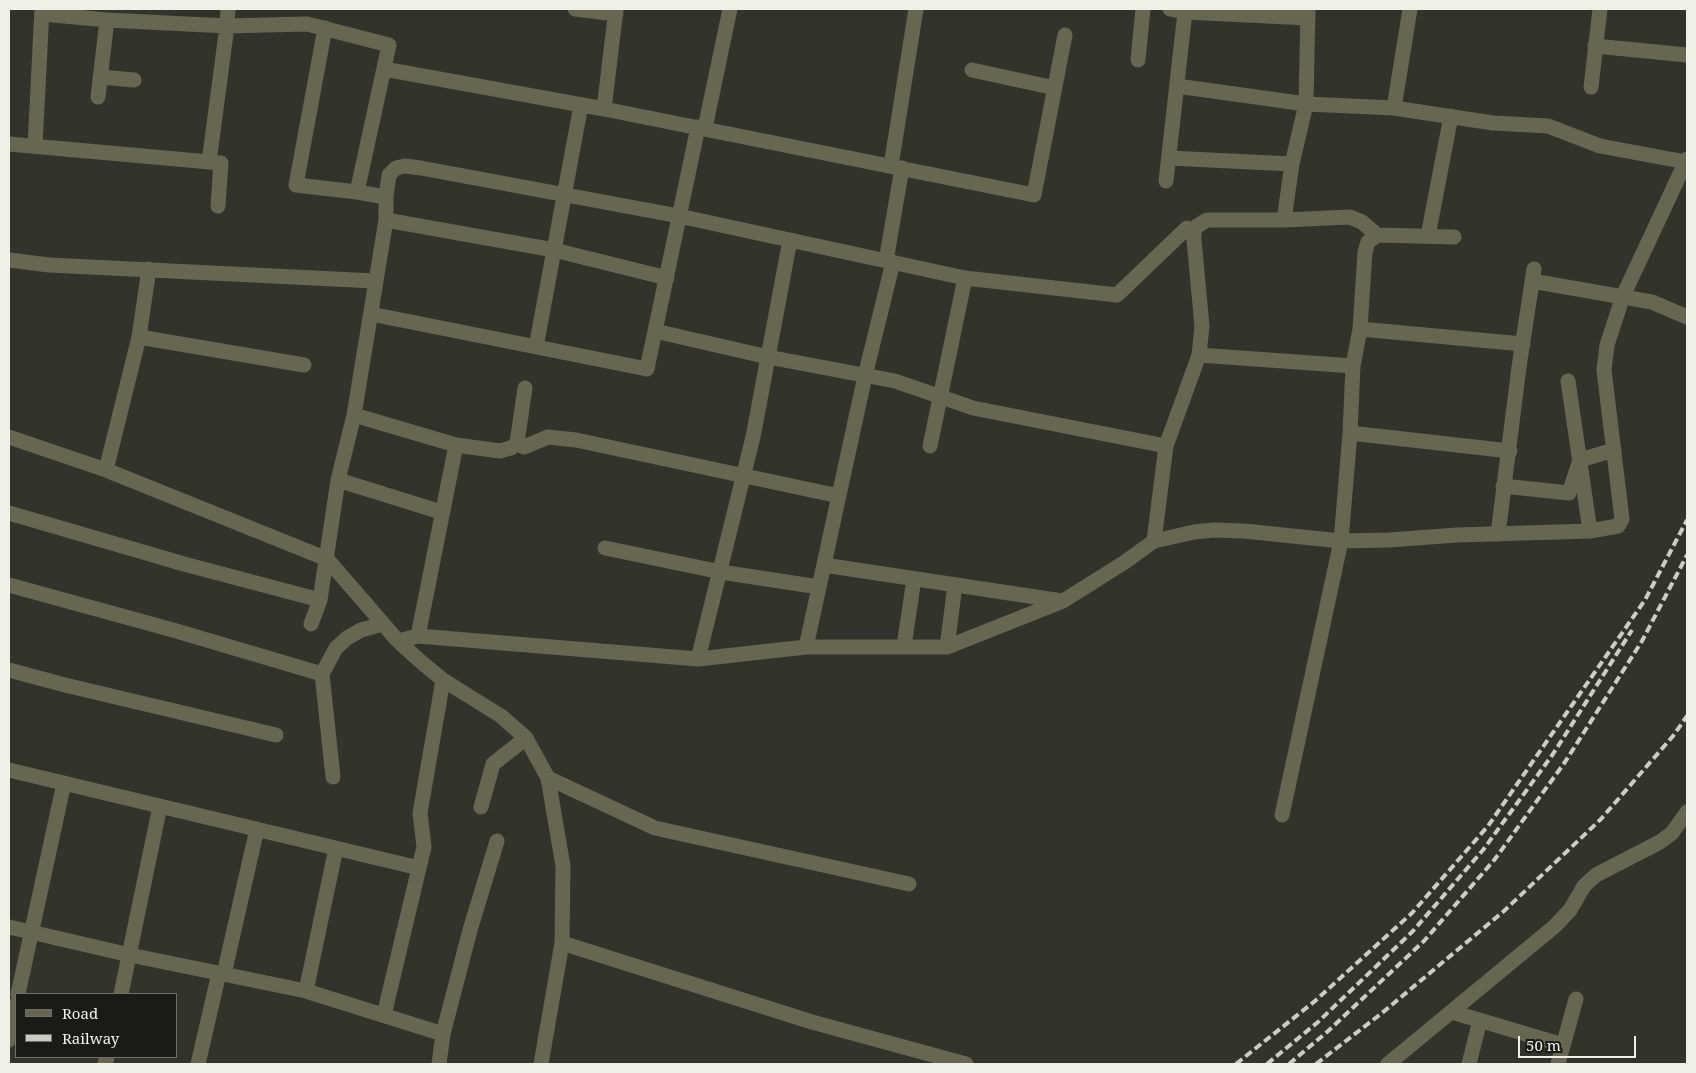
<!DOCTYPE html>
<html>
<head>
<meta charset="utf-8">
<style>
	body { margin:0 }
	#map { position:relative; width:1696px; height:1073px; overflow:hidden; background:#32332b; font-family:"Noto Serif",serif }
	canvas { display:block }
	.frame { position:absolute; inset:0; border:10px solid #eff0ea; pointer-events:none }
	.legend { position:absolute; left:15px; top:993px; width:162px; height:65px; box-sizing:border-box; background:#1a1b17; border:1px solid #6f706b; margin:0; padding:6px 9px; list-style:none; font-size:15px; color:#eff0ea }
	.legend li { display:flex; align-items:center; gap:10px; height:25px }
	.legend b { width:25px; border:1px solid #6f706b }
	.scale { position:absolute; left:1518px; top:1036px; width:118px; height:22px; box-sizing:border-box; border:2px solid #eff0ea; border-top:0; padding-left:6px; font-size:15px; line-height:18px; white-space:nowrap; color:#eff0ea; -webkit-text-stroke:4px #1a1b17; paint-order:stroke }
</style>
</head>
<body>
<div id="map">
<canvas width="1696" height="1073"></canvas>
<div class="frame"></div>
<ul class="legend">
<li><b style="height:6px;background:#656751"></b>Road</li>
<li><b style="height:6px;background:#cbccc5"></b>Railway</li>
</ul>
<div class="scale">50 m</div>
</div>
<script>
const ctx = document.querySelector('canvas').getContext('2d');
ctx.lineJoin = 'round';
function toPath(rows) {
  const path = new Path2D();
  for (const r of rows) {
    path.moveTo(r[0], r[1]);
    for (let i = 2; i < r.length; i += 2) path.lineTo(r[i], r[i + 1]);
  }
  return path;
}
function strokePath(path, color, width, dash) {
  ctx.strokeStyle = color;
  ctx.lineWidth = width;
  ctx.lineCap = dash ? 'butt' : 'round';
  ctx.setLineDash(dash || []);
  ctx.stroke(path);
}
strokePath(toPath([
	[228,9,227,26,307,24,389,45,357,192,386,197],
	[575,9,616,14],
	[616,9,604,109,1034,195,1065,35],
	[1185,12,1308,18],
	[42,14,107,20,227,26,209,162],
	[325,28,296,185,357,192],
	[1595,46,1687,55],
	[1138,60,1143,9],
	[384,69,604,109],
	[972,70,1055,88],
	[101,77,134,80],
	[1177,86,1306,104,1394,108,1493,123,1548,126,1600,146,1686,162],
	[1591,87,1600,9],
	[98,97,107,20],
	[1394,108,1410,9],
	[705,128,730,9],
	[9,144,221,163,218,206],
	[35,146,42,9],
	[1169,158,1292,164],
	[891,166,916,9],
	[1166,181,1185,12,1170,9],
	[386,220,554,250,667,278],
	[1284,220,1292,164,1306,104,1308,9],
	[1428,236,1451,116],
	[9,260,49,265,375,281],
	[886,261,902,168],
	[1532,281,1652,302,1687,317],
	[371,314,647,369,698,127],
	[1360,329,1523,344],
	[655,331,768,357,895,381,973,408,1166,446,1199,355,1353,366],
	[139,337,304,365],
	[536,347,581,105],
	[1199,355,1202,326,1194,240,1194,231,1197,226,1207,220,1284,220,1350,217,1362,222,1377,235],
	[1568,381,1590,531],
	[354,415,456,445,500,451,511,448,517,443,525,388],
	[1350,433,1510,451],
	[9,437,106,470,327,559,398,641,420,661,443,680,501,716,526,738,548,778,563,866,562,943,541,1064],
	[517,443,524,447,548,437,576,440,839,496],
	[930,446,965,278],
	[106,470,139,337,149,269],
	[338,480,441,512],
	[1503,486,1569,493,1580,460,1614,450],
	[9,513,184,564,320,600],
	[1498,534,1519,367,1534,269],
	[1154,541,1194,532,1214,530,1244,531,1341,541,1389,540,1457,535,1590,531,1618,526,1622,519,1604,370,1607,345,1623,296,1687,159],
	[605,548,721,572,819,587],
	[824,565,1062,601],
	[9,585,173,630,322,674,333,777],
	[311,624,320,600,338,480,354,415,386,220,386,197,389,175,396,168,405,166,421,168,679,216,965,278,1117,295,1187,228],
	[418,636,456,445],
	[398,641,418,636,698,659,806,647,947,647,1063,601,1125,562,1154,541,1166,446],
	[904,646,914,579],
	[806,647,865,376,893,262],
	[947,647,955,585],
	[698,659,753,437,790,240],
	[9,670,65,685,276,735],
	[322,674,336,648,347,638,361,630,383,624],
	[9,770,419,868],
	[548,778,655,828,909,884],
	[481,807,493,764,526,738],
	[1282,815,1341,541,1350,433,1353,366,1360,329,1365,252,1368,242,1377,235,1454,237],
	[336,848,306,991,443,1034],
	[9,927,130,955,306,991],
	[562,943,812,1022,966,1064],
	[224,974,257,829],
	[18,994,64,783],
	[121,994,160,806],
	[1452,1012,1563,1045],
	[384,1015,424,847,420,813,443,680],
	[9,1040,16,1004],
	[105,1064,107,1057],
	[198,1064,219,973],
	[439,1064,443,1034,470,930,497,841],
	[1388,1064,1555,926,1570,910,1584,886,1596,875,1660,842,1672,833,1687,812],
	[1469,1064,1480,1020],
	[1558,1064,1576,999]
]), '#656751', 15);
strokePath(toPath([
	[1236,1064,1315,1001,1412,913,1488,826,1645,600,1687,520],
	[1267,1064,1318,1022,1413,931,1483,850,1553,754,1632,630],
	[1289,1064,1327,1032,1424,941,1495,859,1565,762,1642,641,1687,555],
	[1316,1064,1382,1013,1504,911,1601,819,1673,736,1687,716]
]), '#cbccc5', 4, [8, 4]);
</script>
</body>
</html>
